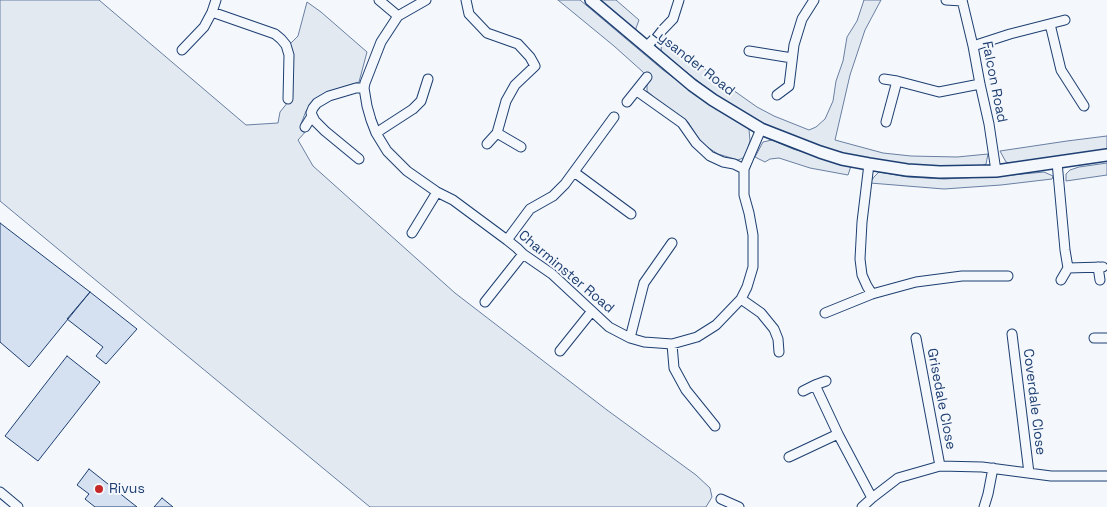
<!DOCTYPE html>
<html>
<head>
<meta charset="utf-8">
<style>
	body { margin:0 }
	canvas { display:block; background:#f4f7fb }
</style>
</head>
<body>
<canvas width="1107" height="507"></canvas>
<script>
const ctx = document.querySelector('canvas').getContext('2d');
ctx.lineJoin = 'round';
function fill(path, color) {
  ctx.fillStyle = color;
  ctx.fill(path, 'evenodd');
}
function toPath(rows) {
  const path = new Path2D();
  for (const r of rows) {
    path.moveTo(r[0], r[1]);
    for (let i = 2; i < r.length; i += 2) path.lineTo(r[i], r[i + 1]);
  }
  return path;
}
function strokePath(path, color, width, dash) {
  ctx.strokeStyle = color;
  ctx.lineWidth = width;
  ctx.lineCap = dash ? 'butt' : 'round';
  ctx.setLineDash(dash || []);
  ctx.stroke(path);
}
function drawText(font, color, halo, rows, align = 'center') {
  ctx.font = font + ' "Space Grotesk",sans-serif';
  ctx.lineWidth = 4;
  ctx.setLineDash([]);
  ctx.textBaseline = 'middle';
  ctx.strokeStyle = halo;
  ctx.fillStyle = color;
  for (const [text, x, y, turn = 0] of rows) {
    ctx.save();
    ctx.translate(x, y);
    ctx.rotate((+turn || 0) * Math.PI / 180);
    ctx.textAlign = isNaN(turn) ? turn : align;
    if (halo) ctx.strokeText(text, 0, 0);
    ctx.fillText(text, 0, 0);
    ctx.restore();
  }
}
const green = toPath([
	[0,0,99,0,246,125,278,123,280,112,288,102,287,47,298,36,307,2,321,12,367,52,359,82,328,92,315,100,306,111,301,124,308,129,298,140,313,166,455,293,607,410,696,475,710,488,712,497,706,507,370,507,0,201,0,0],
	[558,0,580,0,663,70,703,99,749,129,750,141,747,152,743,158,738,160,718,154,701,143,688,122,666,108,647,91,647,78,643,72,614,46,558,0],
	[599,0,616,0,639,20,635,31,599,0],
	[864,0,881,0,865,30,850,75,835,140,883,153,911,156,957,157,988,154,986,164,979,167,954,168,906,166,877,161,840,153,805,142,763,123,718,97,661,52,662,36,716,78,757,107,774,116,809,130,816,127,825,119,833,101,836,81,843,61,847,37,857,21,864,0],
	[1107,136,1107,150,1012,164,1006,162,1000,151,1067,141,1107,136],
	[772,140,793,149,851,166,848,175,810,168,779,158,770,159,765,162,755,157,763,142,772,140],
	[1107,163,1107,175,1066,181,1066,174,1070,170,1079,167,1107,163],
	[879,172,908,177,944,179,1001,176,1044,172,1053,176,1052,179,1001,185,944,189,870,183,874,177,879,172]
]);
fill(green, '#e3e9f0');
strokePath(green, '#687fa3', 1);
const building = toPath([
	[0,223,90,292,29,367,0,342,0,223],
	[90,292,137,329,106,364,96,356,103,347,67,319,90,292],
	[67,356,100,382,38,461,5,436,67,356],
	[89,469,137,507,95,507,85,499,89,494,77,485,89,469],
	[162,498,173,507,154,507,162,498]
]);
fill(building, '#d5e0f0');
strokePath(building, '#1d3f73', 1);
const minor = toPath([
	[379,0,398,16],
	[426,0,398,16,381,42,365,83,364,88,367,106,371,120,376,133,387,151,407,171,437,192,453,200,507,240,517,248,523,254,552,274,609,327,630,338,644,342,672,344,697,337,716,325,741,299,747,287,753,267,753,235,749,213,744,195,744,169,761,129],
	[466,0,469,14,487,33,518,44,530,57,535,66,515,85,506,101,497,133,487,144],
	[946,0,962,1],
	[962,0,973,46,980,84,989,124,996,171],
	[212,12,275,34,281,39,286,45,289,55,288,99],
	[1050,24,1061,70,1084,106],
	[647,46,673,19,679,0],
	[973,46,1010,34,1065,20],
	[182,50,204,27,212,12,216,0],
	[749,51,792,58],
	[884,79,897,81],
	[637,91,682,123,696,143,710,156,723,162,734,164,744,169],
	[777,95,789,86,794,45,802,19,814,0],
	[627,102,647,77],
	[886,122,897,81,939,92,980,84],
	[305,127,312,116],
	[376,133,413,109,421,101,428,79],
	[497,133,521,147],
	[359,159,325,131,315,121,311,113,313,108,317,103,329,96,356,88,364,88],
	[1057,162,1065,250,1068,268,1103,267],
	[869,164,862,222,860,259,862,275,867,286,872,294],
	[574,172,631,214],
	[412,233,437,192],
	[507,240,530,209,553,196,565,184,614,117],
	[1098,267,1100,280],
	[1061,280,1068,268],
	[741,299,761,313,774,329,778,339,779,352],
	[485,302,523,254],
	[825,313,872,294,916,282,962,276,1008,276],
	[1012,334,1029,473],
	[630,338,644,283,672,243],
	[916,338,940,466],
	[1094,338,1107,338],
	[672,344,674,368,686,390,715,426],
	[560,351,592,311],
	[815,385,826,381],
	[803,391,815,385,838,434,872,498],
	[789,457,838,434],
	[0,492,18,507],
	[721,499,739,507],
	[862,507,872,498,898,478,940,466,982,467,1051,476,1107,476],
	[984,507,988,494,993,468]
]);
const tertiary = toPath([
	[591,0,692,85,713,100,761,129,820,152,842,159,869,164,907,170,940,172,996,171,1107,155]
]);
strokePath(minor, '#1d3f73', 11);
strokePath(tertiary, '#1d3f73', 14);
strokePath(minor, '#f4f7fb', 9);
strokePath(tertiary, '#f4f7fb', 11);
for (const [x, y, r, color] of [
	[99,489,5,"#c62828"]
]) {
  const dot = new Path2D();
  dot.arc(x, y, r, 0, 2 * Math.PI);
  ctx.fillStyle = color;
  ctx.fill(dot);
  strokePath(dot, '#f4f7fb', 2);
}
drawText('14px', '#1d3f73', '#f4f7fb', [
	["Lysander Road",693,62,38],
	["Falcon Road",994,82,79],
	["Charminster Road",566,272,40],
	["Grisedale Close",941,399,79],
	["Coverdale Close",1034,402,83]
]);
drawText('14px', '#1d3f73', '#f4f7fb', [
	["Rivus",109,489]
], 'left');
</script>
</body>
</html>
